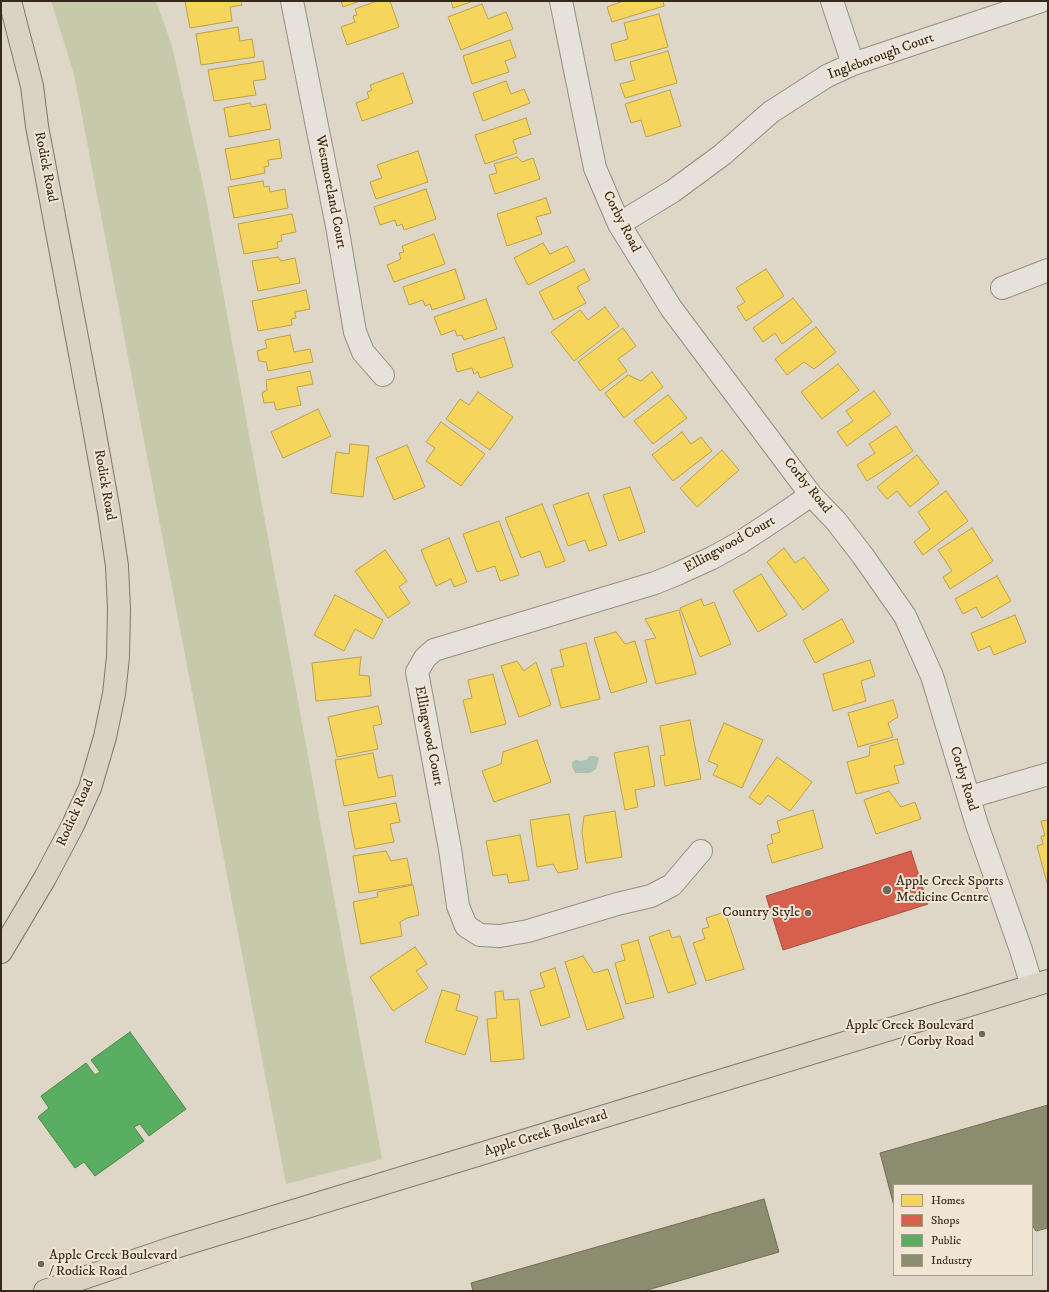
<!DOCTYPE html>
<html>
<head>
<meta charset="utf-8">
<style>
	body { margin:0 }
	#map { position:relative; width:1049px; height:1292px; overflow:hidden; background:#ded6c6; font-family:"IM FELL DW Pica",serif }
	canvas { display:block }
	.frame { position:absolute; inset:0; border:2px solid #35291e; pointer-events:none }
	.legend { position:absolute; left:893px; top:1184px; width:140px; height:92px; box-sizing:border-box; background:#f1e6d3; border:1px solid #a69a8b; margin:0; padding:5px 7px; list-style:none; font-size:12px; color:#35291e }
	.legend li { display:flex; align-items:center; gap:8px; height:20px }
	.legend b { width:20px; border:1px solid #a69a8b }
</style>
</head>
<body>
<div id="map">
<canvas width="1049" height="1292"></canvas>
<div class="frame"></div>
<ul class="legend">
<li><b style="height:11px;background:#f6d55c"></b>Homes</li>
<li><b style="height:11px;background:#d6604d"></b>Shops</li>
<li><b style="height:11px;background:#5aae61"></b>Public</li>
<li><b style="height:11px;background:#8c8c6e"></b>Industry</li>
</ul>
</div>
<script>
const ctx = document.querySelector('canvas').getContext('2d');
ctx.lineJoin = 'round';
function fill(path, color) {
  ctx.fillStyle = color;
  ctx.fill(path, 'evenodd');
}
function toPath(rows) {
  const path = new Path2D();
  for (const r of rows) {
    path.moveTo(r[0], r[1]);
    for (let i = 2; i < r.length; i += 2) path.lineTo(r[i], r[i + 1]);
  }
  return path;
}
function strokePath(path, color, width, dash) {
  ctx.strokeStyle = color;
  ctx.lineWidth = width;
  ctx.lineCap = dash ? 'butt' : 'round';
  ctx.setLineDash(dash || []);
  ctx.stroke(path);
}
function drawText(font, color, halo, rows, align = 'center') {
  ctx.font = font + ' "IM FELL DW Pica",serif';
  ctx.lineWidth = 4;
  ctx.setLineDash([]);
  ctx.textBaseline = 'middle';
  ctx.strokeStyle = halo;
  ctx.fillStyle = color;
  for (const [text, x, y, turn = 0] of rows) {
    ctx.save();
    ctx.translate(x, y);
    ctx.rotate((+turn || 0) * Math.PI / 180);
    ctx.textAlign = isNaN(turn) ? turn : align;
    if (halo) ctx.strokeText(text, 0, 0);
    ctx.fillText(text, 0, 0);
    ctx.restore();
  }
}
fill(toPath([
	[51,1,156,1,172,46,204,189,382,1159,286,1184,74,74]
]), '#c6caaa');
fill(toPath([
	[590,756,595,756,599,758,596,769,590,773,575,773,572,766,572,762,575,760,581,761,586,760]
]), '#acc2b7');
const homes = toPath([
	[185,1,241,1,242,5,230,7,232,21,190,28,185,1],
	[341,1,360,1,343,7,341,1],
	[377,1,390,1,399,27,347,45,341,27,355,22,353,16,357,15,355,9,377,1],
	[451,1,474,1,453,8,451,1],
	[623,1,663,1,664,6,612,22,607,7,623,1],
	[482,4,488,19,506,12,513,29,461,50,448,17,482,4],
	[659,14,668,47,615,61,611,44,628,39,624,23,659,14],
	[238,27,240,41,252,39,255,57,201,65,196,34,238,27],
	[510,40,516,57,505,61,509,72,472,84,463,56,510,40],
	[668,51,677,83,625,98,620,84,635,80,630,62,668,51],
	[263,61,266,79,253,81,256,95,214,101,208,70,263,61],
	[403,73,413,103,362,121,356,103,369,98,367,92,372,90,370,85,403,73],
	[506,81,511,94,524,89,530,103,483,121,473,93,506,81],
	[670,90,681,126,646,137,641,120,631,123,625,104,670,90],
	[250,103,252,107,266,104,271,129,229,137,224,108,250,103],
	[526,118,531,134,513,140,517,153,485,164,475,135,526,118],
	[279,139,282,158,268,160,269,166,264,167,265,173,231,180,225,149,279,139],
	[418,151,428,182,376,199,370,182,382,178,377,165,418,151],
	[517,157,522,162,533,158,540,179,495,194,489,175,497,173,494,164,517,157],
	[263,181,264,187,269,186,270,192,285,189,288,208,234,218,228,187,263,181],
	[426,189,436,219,404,230,402,224,397,226,395,220,380,225,374,207,426,189],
	[546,198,551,213,536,217,542,234,507,246,497,214,546,198],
	[292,214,296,232,281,235,282,241,277,242,278,248,244,254,238,224,292,214],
	[434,234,445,264,394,282,387,265,401,259,399,253,404,252,402,246,434,234],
	[543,243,550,254,567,246,575,261,528,285,514,258,543,243],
	[278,257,281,261,295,258,300,283,258,291,252,261,278,257],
	[455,269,465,299,432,310,430,304,425,306,423,300,409,305,403,287,455,269],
	[584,269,590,280,577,287,586,303,554,320,539,292,584,269],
	[766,269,784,296,746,321,737,307,745,302,736,288,766,269],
	[306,290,310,309,295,312,296,318,291,319,292,325,258,331,252,301,306,290],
	[793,298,812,322,782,344,775,333,763,342,753,328,793,298],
	[486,299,497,329,464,340,462,335,457,336,455,330,441,335,434,317,486,299],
	[605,307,619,326,574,361,551,332,580,310,588,320,605,307],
	[816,327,836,352,814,369,804,362,787,375,775,359,816,327],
	[623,328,636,346,618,359,627,371,600,391,578,362,623,328],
	[290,335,294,352,310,349,313,362,268,371,266,362,259,361,257,351,267,348,265,340,290,335],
	[504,337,513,367,480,378,478,372,474,374,472,368,457,372,452,354,504,337],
	[838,364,859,390,822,419,801,392,838,364],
	[310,371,313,384,297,387,301,405,276,410,274,402,264,403,262,393,267,390,266,380,310,371],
	[652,372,663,387,624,418,605,393,628,375,641,381,652,372],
	[874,391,891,414,847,446,837,432,853,421,846,411,874,391],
	[478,392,513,417,490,450,446,419,460,399,469,405,478,392],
	[668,395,687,418,653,444,634,421,668,395],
	[318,409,331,436,283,458,271,432,318,409],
	[441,422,485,454,461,486,426,461,435,448,426,442,441,422],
	[896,426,913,451,867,481,857,465,875,453,869,444,896,426],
	[682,432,691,444,701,437,712,451,673,481,652,455,682,432],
	[350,444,369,446,363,497,331,493,336,452,349,454,350,444],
	[407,445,425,487,394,500,376,458,407,445],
	[722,450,739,470,697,507,680,488,722,450],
	[917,455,939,483,910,507,897,491,887,499,877,487,917,455],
	[630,487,645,532,619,541,603,495,630,487],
	[946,491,968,521,923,555,914,542,930,529,918,512,946,491],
	[588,493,607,545,589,551,585,540,568,546,553,505,588,493],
	[542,504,565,561,546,568,540,551,521,558,505,518,542,504],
	[499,521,519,575,500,581,495,566,477,572,463,534,499,521],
	[972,528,993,561,950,589,943,577,952,571,938,550,972,528],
	[449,538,467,582,454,587,451,579,436,586,421,550,449,538],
	[784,548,795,563,804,557,829,590,803,610,767,562,784,548],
	[385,550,407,581,399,587,410,603,388,618,355,571,385,550],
	[761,574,787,615,758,632,733,591,761,574],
	[997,576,1011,601,982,618,976,607,963,614,955,599,997,576],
	[335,595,383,620,373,639,355,629,344,651,314,635,335,595],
	[701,599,704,606,714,602,731,644,700,657,680,608,701,599],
	[679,610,696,674,656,684,645,640,656,638,645,619,679,610],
	[1015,615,1026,642,994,655,990,646,978,651,971,633,1015,615],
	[842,619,854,642,815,663,803,640,842,619],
	[616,632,625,644,635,641,647,682,611,693,594,638,616,632],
	[586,643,600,699,561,708,551,669,564,666,560,650,586,643],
	[361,657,359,675,369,676,371,696,316,701,312,663,361,657],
	[870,660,875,676,861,681,866,701,833,711,823,674,870,660],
	[517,661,524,671,536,662,551,705,519,717,501,666,517,661],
	[493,674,506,724,471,733,463,700,472,698,468,680,493,674],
	[893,700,898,717,888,723,893,737,858,747,848,713,893,700],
	[378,706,382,724,373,726,378,749,337,757,328,717,378,706],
	[690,720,701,779,665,786,660,756,665,755,660,726,690,720],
	[724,723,763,740,742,788,713,775,718,765,708,761,724,723],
	[897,739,904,764,894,766,899,783,856,794,847,762,869,756,870,746,897,739],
	[537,740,551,782,494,802,482,771,501,764,503,752,537,740],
	[648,746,655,786,635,790,638,807,625,810,614,753,648,746],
	[373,753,378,778,392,775,396,796,344,806,335,760,373,753],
	[777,757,812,782,790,811,768,795,760,805,749,797,777,757],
	[889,791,901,807,915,802,921,819,876,834,864,800,889,791],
	[396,803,400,822,390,824,394,842,355,849,348,812,396,803],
	[813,810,823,848,772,863,767,845,773,843,771,835,780,832,777,821,813,810],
	[615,811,622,857,586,863,582,832,584,816,615,811],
	[569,814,578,869,558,873,553,864,537,867,530,820,569,814],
	[1048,820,1048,883,1047,883,1037,846,1043,844,1041,836,1045,836,1041,821,1048,820],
	[520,835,529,880,509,883,507,874,493,876,486,841,520,835],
	[386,851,391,861,407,858,412,884,359,893,353,856,386,851],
	[413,885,419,915,407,918,400,922,402,936,361,944,353,902,378,897,377,892,413,885],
	[725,912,744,969,706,981,693,943,705,939,702,929,709,927,706,918,725,912],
	[669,930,672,938,680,936,696,984,668,993,649,937,669,930],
	[638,940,654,997,626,1004,615,963,625,960,621,945,638,940],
	[415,947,427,964,416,971,428,988,393,1011,370,977,415,947],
	[583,956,594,973,608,969,624,1018,587,1030,565,962,583,956],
	[555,968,570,1017,541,1026,530,991,545,987,540,973,555,968],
	[442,990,460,995,456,1010,478,1017,465,1055,425,1042,442,990],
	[503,991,504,1000,519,999,524,1059,491,1062,487,1019,497,1018,495,992,503,991]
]);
fill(homes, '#f6d55c');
strokePath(homes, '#bca149', 1);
const shops = toPath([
	[911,851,928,904,783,950,766,896,911,851]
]);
fill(shops, '#d6604d');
strokePath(shops, '#a6503f', 1);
const public = toPath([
	[130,1032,186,1109,149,1136,140,1124,134,1127,144,1141,95,1176,84,1162,75,1168,38,1117,49,1108,41,1096,86,1063,95,1075,100,1072,91,1060,130,1032]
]);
fill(public, '#5aae61');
strokePath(public, '#4f864d', 1);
const industry = toPath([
	[1048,1105,1048,1228,1036,1231,1032,1225,1032,1185,894,1185,894,1206,880,1153,1048,1105],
	[764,1199,779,1252,644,1291,473,1291,471,1283,764,1199]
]);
fill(industry, '#8c8c6e');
strokePath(industry, '#726e56', 1);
const minor = toPath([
	[292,1,337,226,355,332,363,352,383,375],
	[561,1,595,168,619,224,671,308,811,495,836,521,863,556,905,616,932,676,977,825,1021,950,1032,986],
	[832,1,853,64],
	[619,224,673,191,722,155,771,112,827,76,853,64,1041,1],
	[1002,288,1048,270],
	[970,797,1048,774],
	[701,851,672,885,651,896,617,904,528,931,500,936,480,935,466,926,458,906,450,849,417,672,425,658,434,650,655,583,677,574,712,558,741,542,782,515,811,495]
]);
const major = toPath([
	[1,952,45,878,72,827,90,788,105,737,114,694,118,657,119,609,117,566,109,512,91,412,37,126,32,86,10,1],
	[45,1291,172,1248,1048,981]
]);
strokePath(minor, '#958e84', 24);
strokePath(major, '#7d776d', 24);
strokePath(minor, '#e6e1da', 22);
strokePath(major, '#dad2c4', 22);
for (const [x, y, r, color] of [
	[887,890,5,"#706659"],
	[808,913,4,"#706659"],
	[982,1034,4,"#706659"],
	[41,1264,4,"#706659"]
]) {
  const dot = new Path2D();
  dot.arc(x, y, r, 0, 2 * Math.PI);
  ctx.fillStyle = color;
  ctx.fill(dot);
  strokePath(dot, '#f1e6d3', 1.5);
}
drawText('14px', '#35291e', '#f1e6d3', [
	["Ingleborough Court",881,57,-20],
	["Rodick Road",45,167,79],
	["Westmoreland Court",330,192,79],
	["Corby Road",621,222,63],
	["Rodick Road",104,485,80],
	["Corby Road",807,486,51],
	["Ellingwood Court",730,545,-29],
	["Ellingwood Court",428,736,79],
	["Corby Road",963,779,73],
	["Rodick Road",76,813,-66],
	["Apple Creek Boulevard",546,1134,-17]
]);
drawText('14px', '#35291e', '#f1e6d3', [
	["Apple Creek Sports",896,882],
	["Medicine Centre",896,898],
	["Country Style",800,913,"right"],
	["Apple Creek Boulevard",974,1026,"right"],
	["/ Corby Road",974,1042,"right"],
	["Apple Creek Boulevard",49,1256],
	["/ Rodick Road",49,1272]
], 'left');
</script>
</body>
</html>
